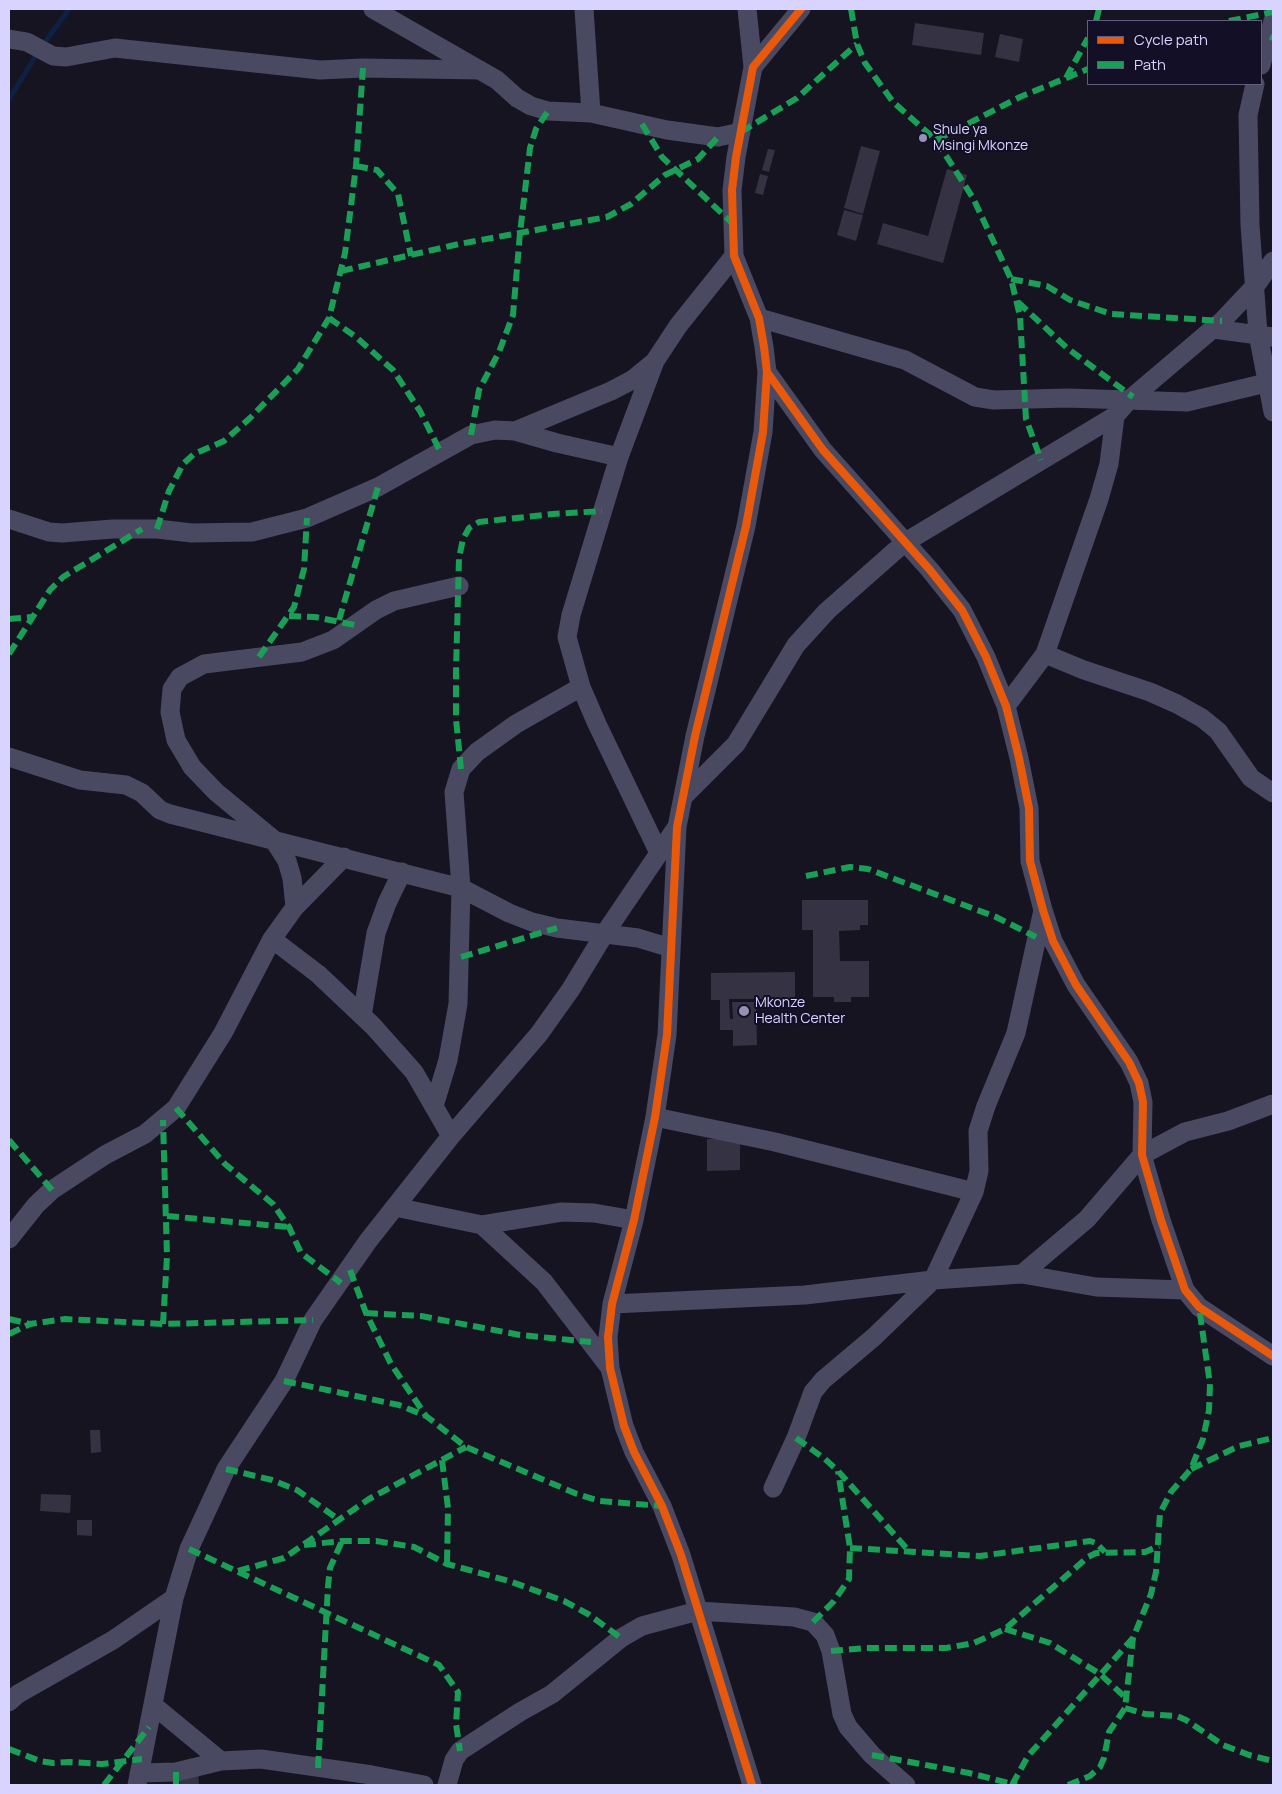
<!DOCTYPE html>
<html>
<head>
<meta charset="utf-8">
<style>
	body { margin:0 }
	#map { position:relative; width:1282px; height:1794px; overflow:hidden; background:#161421; font-family:Manrope,sans-serif }
	canvas { display:block }
	.frame { position:absolute; inset:0; border:10px solid #d9d4ff; pointer-events:none }
	.legend { position:absolute; left:1087px; top:20px; width:175px; height:65px; box-sizing:border-box; background:#130f26; border:1px solid #625e7d; margin:0; padding:6px 9px; list-style:none; font-size:15px; color:#d9d4ff }
	.legend li { display:flex; align-items:center; gap:10px; height:25px }
	.legend b { width:25px; border:1px solid #625e7d }
</style>
</head>
<body>
<div id="map">
<canvas width="1282" height="1794"></canvas>
<div class="frame"></div>
<ul class="legend">
<li><b style="height:6px;background:#e8590c"></b>Cycle path</li>
<li><b style="height:6px;background:#1a9f57"></b>Path</li>
</ul>
</div>
<script>
const ctx = document.querySelector('canvas').getContext('2d');
ctx.lineJoin = 'round';
function toPath(rows) {
  const path = new Path2D();
  for (const r of rows) {
    path.moveTo(r[0], r[1]);
    for (let i = 2; i < r.length; i += 2) path.lineTo(r[i], r[i + 1]);
  }
  return path;
}
function strokePath(path, color, width, dash) {
  ctx.strokeStyle = color;
  ctx.lineWidth = width;
  ctx.lineCap = dash ? 'butt' : 'round';
  ctx.setLineDash(dash || []);
  ctx.stroke(path);
}
function fill(path, color) {
  ctx.fillStyle = color;
  ctx.fill(path, 'evenodd');
}
function drawText(font, color, halo, rows, align = 'center') {
  ctx.font = font + ' Manrope,sans-serif';
  ctx.lineWidth = 4;
  ctx.setLineDash([]);
  ctx.textBaseline = 'middle';
  ctx.strokeStyle = halo;
  ctx.fillStyle = color;
  for (const [text, x, y, turn = 0] of rows) {
    ctx.save();
    ctx.translate(x, y);
    ctx.rotate((+turn || 0) * Math.PI / 180);
    ctx.textAlign = isNaN(turn) ? turn : align;
    if (halo) ctx.strokeText(text, 0, 0);
    ctx.fillText(text, 0, 0);
    ctx.restore();
  }
}
strokePath(toPath([
	[9,99,40,49,69,9]
]), '#0d2144', 5);
fill(toPath([
	[915,23,984,33,981,55,912,45],
	[1000,34,1023,39,1019,62,995,57],
	[861,146,880,151,863,214,844,208],
	[768,149,775,150,769,172,762,170],
	[947,169,967,175,943,263,877,244,883,223,928,236],
	[760,174,768,176,763,195,755,193],
	[844,210,863,215,856,241,837,235],
	[802,900,868,900,868,925,860,925,860,930,839,931,840,961,869,961,869,997,851,997,851,1002,834,1002,834,997,813,997,813,930,802,930],
	[795,972,795,999,729,999,730,1019,733,1019,732,1002,756,1002,757,1045,733,1046,733,1030,720,1030,720,1000,711,1000,711,973],
	[707,1139,740,1139,740,1170,707,1171],
	[90,1430,100,1430,101,1452,91,1453],
	[41,1494,71,1495,70,1513,40,1511],
	[77,1520,92,1520,92,1536,77,1535],
	[198,1769,199,1785,180,1785,178,1771]
]), '#343243');
strokePath(toPath([
	[373,9,497,80,517,98,531,106,548,111,591,113,667,130,718,137,741,132],
	[584,9,591,113],
	[747,9,753,67],
	[9,39,27,42,53,56,66,57,115,48,320,70,363,68,480,70],
	[1261,65,1273,21],
	[1255,84,1248,115,1250,225,1258,334,1273,412],
	[759,318,905,360,975,397,994,400,1068,398,1187,402,1266,383],
	[1214,329,1273,337],
	[767,372,823,450,930,570,962,610,986,657,1006,706,1019,758,1029,808,1030,861,1043,910,1053,941,1076,985,1129,1062,1139,1083,1143,1102,1142,1155,1161,1220,1185,1290,1199,1307,1273,1356],
	[515,431,611,391,632,380,654,362],
	[9,519,49,532,62,533,113,529,157,529,192,533,252,532,307,518,378,487,471,435,495,430,515,431,557,443,619,457],
	[1045,654,1084,670,1150,692,1177,704,1202,718,1218,731,1251,778,1273,793],
	[1006,706,1045,654,1099,499,1109,464,1115,416],
	[9,757,80,780,126,785,142,793,160,810,170,814,461,888,509,913,532,922,557,928,638,938,671,948],
	[683,797,736,744,796,645,827,611,904,543,1115,416,1129,400,1222,321,1256,285,1273,261],
	[659,853,597,724,581,687,567,637,571,615,619,457,655,361,678,326,734,256],
	[295,907,292,878,287,861,273,839,216,792,192,767,176,740,170,712,172,689,180,677,204,664,302,652,333,640,376,610,394,601,459,586],
	[272,939,318,974,373,1026,414,1072,451,1136],
	[362,1016,376,933,387,903,402,872],
	[434,1106,448,1060,458,1004,461,888,454,792,461,769,477,752,516,724,581,687],
	[655,1117,775,1142,974,1192],
	[395,1207,482,1225,544,1282,610,1368],
	[482,1225,562,1212,594,1213,634,1220],
	[9,1239,36,1205,52,1190,105,1155,145,1134,176,1108,223,1033,272,939,295,907,344,857],
	[1022,1274,1087,1219,1142,1155,1185,1132,1228,1121,1273,1104],
	[612,1304,805,1295,933,1280,1022,1274,1096,1287,1185,1290],
	[773,1488,796,1438,813,1392,823,1380,874,1337,933,1280,974,1192,979,1171,978,1131,986,1106,1016,1033,1043,910],
	[9,1702,18,1694,113,1640,174,1598],
	[153,1705,221,1761],
	[139,1773,176,1772,221,1761,261,1759,372,1775,424,1785],
	[137,1785,174,1598,189,1549,226,1469,284,1381,313,1320,368,1241,451,1136,539,1034,571,989,605,933,676,828],
	[447,1785,454,1760,460,1751,520,1712,552,1694,621,1638,642,1626,698,1611,794,1617,813,1622,825,1635,831,1651,842,1714,848,1727,872,1755,906,1785],
	[752,1785,681,1555,662,1506,634,1452,624,1426,610,1368,608,1337,612,1304,634,1220,655,1117,667,1035,677,827,695,736,746,526,763,432,767,372,764,347,759,318,734,256,732,190,736,157,753,67,801,9]
]), '#4a4962', 19);
strokePath(toPath([
	[851,9,857,44,865,63,893,102,936,140,973,198,1011,279,1020,316,1026,419,1041,460],
	[1096,21,1099,9],
	[1229,21,1273,12],
	[1270,37,1273,38],
	[1066,78,1088,38],
	[642,124,662,157,731,222],
	[741,132,797,98,857,44],
	[936,140,1020,97,1088,69],
	[356,166,377,170,398,194,411,256],
	[341,271,459,244,607,217,631,204,665,175,698,159,718,137],
	[1011,279,1047,286,1070,300,1111,314,1222,321],
	[1018,302,1067,348,1133,397],
	[329,318,356,337,393,370,420,411,440,451],
	[471,435,479,390,499,352,513,315,520,233,530,148,536,129,548,111],
	[157,529,169,491,183,464,194,454,224,441,250,418,298,369,329,318,345,253,356,166,363,68],
	[289,616,315,617,355,625],
	[9,619,31,617],
	[339,620,378,487],
	[9,654,50,590,63,577,142,529],
	[259,657,294,607,304,569,307,518],
	[461,769,456,719,456,670,459,558,463,539,469,528,479,522,553,514,602,511],
	[806,876,850,867,868,869,996,917,1036,937],
	[461,957,557,928],
	[176,1108,225,1164,273,1204,289,1227,301,1253,341,1283],
	[9,1140,52,1190],
	[167,1216,289,1227],
	[350,1270,366,1313,391,1364,426,1416],
	[366,1313,421,1316,520,1335,591,1342],
	[9,1319,30,1324],
	[163,1324,167,1256,163,1120],
	[9,1334,30,1324,65,1319,163,1324,313,1320],
	[284,1381,399,1405,426,1416,466,1447,577,1494,600,1501,662,1506],
	[796,1438,825,1459,838,1471,909,1551],
	[442,1460,448,1508,447,1564],
	[226,1469,272,1480,297,1490,338,1519],
	[1191,1469,1239,1446,1273,1438],
	[304,1545,342,1541,376,1541,414,1547,447,1564,509,1581,564,1601,588,1614,621,1638],
	[850,1548,980,1556,1090,1541,1096,1543,1105,1552],
	[189,1549,439,1665,458,1692,456,1724,460,1751],
	[238,1571,284,1558,369,1499,466,1447],
	[813,1622,834,1601,849,1579,850,1548,838,1471],
	[1005,1629,1050,1643,1100,1674,1126,1698],
	[831,1651,866,1648,946,1648,974,1643,1005,1629,1088,1557,1096,1553,1145,1552,1159,1546],
	[1125,1708,1145,1714,1177,1716,1186,1720,1223,1745,1249,1755,1273,1761],
	[9,1749,40,1761,53,1763,70,1762,102,1764,142,1759],
	[872,1755,969,1773,1017,1785],
	[318,1768,328,1586,330,1568,342,1541],
	[176,1772,176,1785],
	[104,1785,149,1727],
	[1012,1785,1028,1756,1133,1638],
	[1068,1785,1090,1776,1100,1767,1104,1758,1109,1732,1125,1708,1133,1638,1151,1594,1156,1572,1160,1513,1171,1492,1191,1469,1203,1439,1209,1410,1210,1384,1199,1307]
]), '#1a9f57', 6, [12, 6]);
strokePath(toPath([
	[767,372,823,450,930,570,962,610,986,657,1006,706,1019,758,1029,808,1030,861,1043,910,1053,941,1076,985,1129,1062,1139,1083,1143,1102,1142,1155,1161,1220,1185,1290,1199,1307,1273,1356],
	[752,1785,681,1555,662,1506,634,1452,624,1426,610,1368,608,1337,612,1304,634,1220,655,1117,667,1035,677,827,695,736,746,526,763,432,767,372,764,347,759,318,734,256,732,190,736,157,753,67,801,9]
]), '#e8590c', 8);
for (const [x, y, r, color] of [
	[923,138,5,"#9591b1"],
	[744,1011,6,"#9591b1"]
]) {
  const dot = new Path2D();
  dot.arc(x, y, r, 0, 2 * Math.PI);
  ctx.fillStyle = color;
  ctx.fill(dot);
  strokePath(dot, '#130f26', 2);
}
drawText('14px', '#d9d4ff', '#130f26', [
	["Shule ya",933,130],
	["Msingi Mkonze",933,146],
	["Mkonze",755,1003],
	["Health Center",755,1019]
], 'left');
</script>
</body>
</html>
